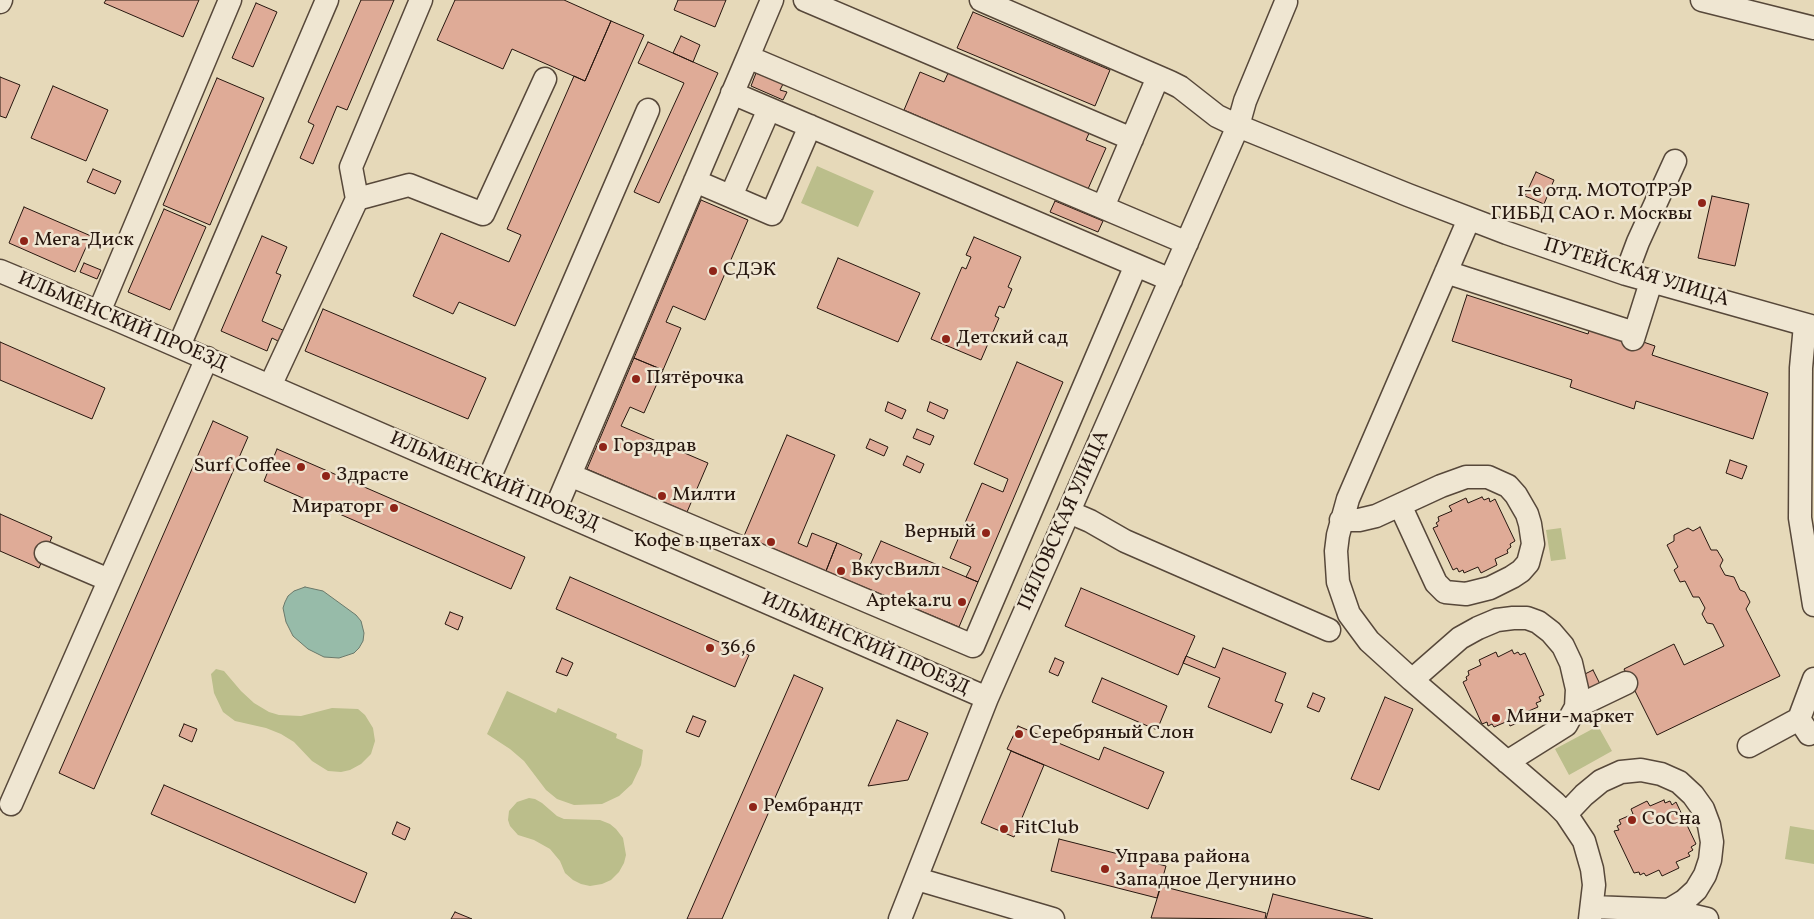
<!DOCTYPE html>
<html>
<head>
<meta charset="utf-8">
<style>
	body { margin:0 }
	canvas { display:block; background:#e6d9b9 }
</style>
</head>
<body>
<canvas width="1814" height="919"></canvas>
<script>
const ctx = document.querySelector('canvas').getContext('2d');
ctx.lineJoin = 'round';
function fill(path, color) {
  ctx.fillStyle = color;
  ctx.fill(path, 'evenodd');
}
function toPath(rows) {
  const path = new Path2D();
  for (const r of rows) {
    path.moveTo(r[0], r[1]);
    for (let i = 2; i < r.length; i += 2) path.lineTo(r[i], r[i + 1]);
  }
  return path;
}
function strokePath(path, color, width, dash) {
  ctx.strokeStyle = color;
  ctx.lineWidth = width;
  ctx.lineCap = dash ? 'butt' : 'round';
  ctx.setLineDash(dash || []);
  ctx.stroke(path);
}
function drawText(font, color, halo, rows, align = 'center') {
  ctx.font = font + ' Vollkorn,serif';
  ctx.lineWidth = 5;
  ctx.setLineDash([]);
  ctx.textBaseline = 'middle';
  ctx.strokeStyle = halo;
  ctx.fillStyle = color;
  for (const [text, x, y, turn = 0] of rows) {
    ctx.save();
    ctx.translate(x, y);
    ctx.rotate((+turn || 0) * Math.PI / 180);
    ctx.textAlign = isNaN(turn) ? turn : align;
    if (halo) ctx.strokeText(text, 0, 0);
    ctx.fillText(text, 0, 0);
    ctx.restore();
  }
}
fill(toPath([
	[817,166,874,191,858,227,801,203],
	[1561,528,1566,559,1551,561,1546,530],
	[216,669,224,671,241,691,254,703,269,712,279,715,301,716,332,708,358,709,365,715,373,728,375,741,371,754,361,764,350,770,341,772,328,771,312,761,294,742,281,734,266,728,235,721,223,712,214,693,211,674],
	[507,691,556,713,558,708,617,734,616,738,643,750,641,765,632,784,619,796,602,804,574,805,557,799,546,790,524,761,510,749,487,734],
	[1598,726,1612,751,1569,775,1555,749],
	[529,798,535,799,542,803,557,816,564,819,600,820,610,824,616,829,623,838,626,855,624,863,619,872,611,880,602,884,590,886,581,884,573,880,565,873,560,861,550,849,534,840,518,835,510,826,508,820,509,811,517,802],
	[1790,826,1814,830,1814,864,1785,859]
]), '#bbbe8b');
const water = toPath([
	[305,587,323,591,356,615,361,621,364,633,363,641,359,648,354,653,339,658,324,657,308,649,293,636,286,622,283,608,285,602,288,596,294,591,305,587]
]);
fill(water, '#97bba9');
strokePath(water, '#6a796b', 1);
const building = toPath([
	[106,0,199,0,183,37,104,3,106,0],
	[361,0,394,0,347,110,337,106,313,164,300,158,314,125,308,122,361,0],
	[455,0,564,0,611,21,585,81,512,49,503,69,437,40,455,0],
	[678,0,726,0,715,27,674,10,678,0],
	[256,3,277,12,253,67,232,58,256,3],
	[973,12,1110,70,1095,106,957,48,973,12],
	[611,21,644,35,515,326,459,302,453,314,413,296,441,233,509,262,521,235,507,229,574,76,585,81,611,21],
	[681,36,700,45,693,62,673,53,681,36],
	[648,42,718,73,659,203,634,192,684,83,638,63,648,42],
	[949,71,1090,131,1086,140,1106,148,1088,189,904,110,920,72,944,82,949,71],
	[756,73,783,84,780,90,787,92,783,100,751,86,756,73],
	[0,77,20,85,6,118,0,116,0,77],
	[217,78,264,98,210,225,163,205,217,78],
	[53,86,108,110,86,161,31,138,53,86],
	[93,169,121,181,115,194,87,182,93,169],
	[1536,172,1554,180,1544,204,1525,196,1536,172],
	[1712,196,1749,204,1735,266,1698,258,1712,196],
	[701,200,748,220,705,320,673,306,666,322,681,328,663,370,634,358,701,200],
	[1055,201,1103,221,1098,232,1050,212,1055,201],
	[24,207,91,236,75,272,9,243,24,207],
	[164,209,206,227,170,310,128,292,164,209],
	[262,236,287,247,276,273,281,275,262,321,285,331,280,342,272,338,267,351,221,331,262,236],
	[974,237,1021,257,1008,287,1012,289,1004,308,999,306,995,316,999,318,981,360,931,339,962,267,966,269,971,257,966,255,974,237],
	[838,258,920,293,898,342,817,308,838,258],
	[84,263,101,270,97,279,80,272,84,263],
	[1467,295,1588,334,1591,324,1655,346,1652,355,1768,393,1753,439,1636,401,1634,409,1570,387,1572,380,1452,341,1467,295],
	[323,309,486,378,468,419,305,351,323,309],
	[0,342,105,388,92,419,0,380,0,342],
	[634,358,663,370,644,413,630,407,621,426,708,463,687,512,587,469,634,358],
	[1017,362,1063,382,978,582,966,577,971,567,950,558,982,483,1003,492,1008,479,974,464,1017,362],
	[888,402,906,410,902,419,885,411,888,402],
	[930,402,948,410,944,419,927,411,930,402],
	[213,421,248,437,94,789,59,773,213,421],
	[917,429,934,436,930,445,913,438,917,429],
	[787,435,835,455,798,543,807,547,812,533,837,543,826,571,744,536,787,435],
	[870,439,888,447,884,456,866,448,870,439],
	[277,449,525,557,511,589,264,481,277,449],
	[907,456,924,464,920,473,903,465,907,456],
	[1730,460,1747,466,1742,479,1726,473,1730,460],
	[1482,497,1484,500,1489,498,1490,502,1495,499,1515,541,1510,544,1511,547,1507,550,1508,553,1495,559,1497,565,1481,573,1478,567,1464,573,1463,570,1459,572,1457,568,1453,570,1433,528,1438,526,1436,523,1439,521,1438,517,1452,511,1449,506,1466,498,1468,503,1482,497],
	[0,514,52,537,39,568,0,551,0,514],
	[1700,527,1711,550,1717,550,1723,560,1720,566,1725,575,1734,577,1740,590,1745,592,1750,602,1746,609,1780,676,1657,735,1624,669,1674,644,1684,665,1724,646,1713,624,1707,623,1702,614,1705,608,1699,597,1693,597,1685,581,1680,582,1674,570,1678,567,1667,545,1674,541,1674,535,1688,528,1693,531,1700,527],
	[881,541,978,582,959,627,826,571,837,543,862,554,856,568,867,572,881,541],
	[570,577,749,655,735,687,556,609,570,577],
	[1081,588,1195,636,1178,675,1065,626,1081,588],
	[450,612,463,617,458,630,445,624,450,612],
	[1223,648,1286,673,1275,701,1283,704,1271,733,1208,707,1220,678,1183,663,1186,656,1215,668,1223,648],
	[1512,650,1514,654,1518,652,1520,655,1525,653,1544,695,1539,697,1541,701,1536,703,1538,707,1524,713,1527,719,1510,726,1508,721,1494,727,1492,724,1488,726,1487,722,1482,724,1463,682,1467,680,1466,677,1469,675,1468,671,1481,665,1479,660,1496,652,1498,657,1512,650],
	[562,658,573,663,567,676,556,672,562,658],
	[1055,658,1064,662,1058,676,1049,672,1055,658],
	[1593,670,1602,688,1588,695,1579,677,1593,670],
	[794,675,823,688,722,919,687,919,794,675],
	[1102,678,1167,706,1157,730,1092,702,1102,678],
	[1313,693,1325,698,1319,712,1307,707,1313,693],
	[1385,697,1413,709,1379,790,1351,779,1385,697],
	[693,716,706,721,699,737,686,732,693,716],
	[897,720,928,733,908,780,868,786,897,720],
	[184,724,197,729,192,742,179,736,184,724],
	[1018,726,1099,760,1104,747,1164,772,1148,809,1007,749,1018,726],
	[1011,751,1044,765,1014,837,981,823,1011,751],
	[164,785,367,873,355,903,151,814,164,785],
	[1664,800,1665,803,1670,801,1672,805,1676,802,1696,844,1691,847,1693,850,1688,853,1690,856,1676,862,1679,868,1662,876,1659,870,1646,876,1644,873,1640,875,1639,872,1634,873,1614,831,1619,830,1617,826,1621,824,1619,820,1633,814,1631,809,1647,801,1650,806,1664,800],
	[397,822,410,828,405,840,392,834,397,822],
	[1059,839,1166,866,1157,898,1051,871,1059,839],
	[1161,886,1266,913,1265,919,1151,918,1161,886],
	[1273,894,1373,919,1266,919,1273,894],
	[455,912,472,919,451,919,455,912]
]);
fill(building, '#dfab97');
strokePath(building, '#27170f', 1);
const minor = toPath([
	[772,0,748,57,1187,243],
	[805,0,1132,139],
	[981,0,1170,82,1180,87,1217,116,1238,126,1408,195,1507,233,1626,274,1814,327],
	[1702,0,1814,28],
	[0,2,1,0],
	[732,93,1171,280],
	[695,181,772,214,810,126],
	[731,196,769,109],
	[357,199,351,167,421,0],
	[1103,207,1158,77],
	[1469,219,1348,499,1338,535,1336,551,1338,582,1349,614,1369,641,1412,680,1555,803,1566,814,1584,841,1592,869,1594,885,1590,919],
	[0,271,120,321,987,698],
	[1446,272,1634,333],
	[1626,274,1638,242,1675,161],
	[99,312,230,0],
	[1805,325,1801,368,1800,518,1814,605],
	[1633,339,1651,282],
	[179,346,327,0],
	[270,386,357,199,409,185,483,214,545,79],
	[570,475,973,646,1136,265],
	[488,481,648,110],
	[555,510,748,57],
	[1069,512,1090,521,1125,541,1329,630],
	[1341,520,1359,520,1376,516,1441,486,1466,477,1488,477,1508,486,1516,495,1527,514,1530,524,1533,544,1528,563,1521,571,1512,577,1490,588,1466,594,1445,592,1436,583,1400,505],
	[46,553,109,580],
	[1412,680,1460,638,1478,628,1497,620,1513,618,1527,618,1538,622,1551,632,1563,646,1571,663,1577,689,1576,707,1566,725,1507,762],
	[1576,707,1626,683],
	[1809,734,1799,719,1814,679],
	[1749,746,1799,719],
	[11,804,207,358],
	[1566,814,1584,795,1601,781,1621,772,1641,770,1661,774,1679,782,1693,795,1703,809,1709,825,1712,842,1710,860,1705,875,1696,890,1684,901,1669,910],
	[917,879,1053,919],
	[1592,907,1669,910,1707,919],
	[900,919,987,698,1238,126,1245,101,1286,2]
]);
strokePath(minor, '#57483a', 25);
strokePath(minor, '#efe6d2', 22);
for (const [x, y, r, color] of [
	[1702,203,5,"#8f2418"],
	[24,241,5,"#8f2418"],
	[713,271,5,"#8f2418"],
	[946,339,5,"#8f2418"],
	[636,379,5,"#8f2418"],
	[603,447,5,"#8f2418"],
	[301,467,5,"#8f2418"],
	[326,476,5,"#8f2418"],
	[662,496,5,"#8f2418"],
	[394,508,5,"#8f2418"],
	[986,533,5,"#8f2418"],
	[771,542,5,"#8f2418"],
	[841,571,5,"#8f2418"],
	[962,602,5,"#8f2418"],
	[710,648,5,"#8f2418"],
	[1496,718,5,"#8f2418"],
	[1019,734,5,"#8f2418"],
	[753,807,5,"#8f2418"],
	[1632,820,5,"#8f2418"],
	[1004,829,5,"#8f2418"],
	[1105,869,5,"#8f2418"]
]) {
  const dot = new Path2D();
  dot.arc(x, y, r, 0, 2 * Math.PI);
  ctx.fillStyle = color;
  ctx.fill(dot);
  strokePath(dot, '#efe6d2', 2);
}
drawText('20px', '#27170f', '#efe6d2', [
	["1-е отд. МОТОТРЭР",1692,192,"right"],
	["ГИББД САО г. Москвы",1692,215,"right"],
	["Мега-Диск",34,241],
	["СДЭК",723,271],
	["Детский сад",956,339],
	["Пятёрочка",646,379],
	["Горздрав",613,447],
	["Surf Coffee",291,467,"right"],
	["Здрасте",336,476],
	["Милти",672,496],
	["Мираторг",384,508,"right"],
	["Верный",976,533,"right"],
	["Кофе в цветах",761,542,"right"],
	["ВкусВилл",851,571],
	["Apteka.ru",952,602,"right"],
	["36,6",720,648],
	["Мини-маркет",1506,718],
	["Серебряный Слон",1029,734],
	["Рембрандт",763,807],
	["СоСна",1642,820],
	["FitClub",1014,829],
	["Управа района",1115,858],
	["Западное Дегунино",1115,881]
], 'left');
drawText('20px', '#27170f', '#efe6d2', [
	["ПУТЕЙСКАЯ УЛИЦА",1636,274,17],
	["ИЛЬМЕНСКИЙ ПРОЕЗД",122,323,23],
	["ИЛЬМЕНСКИЙ ПРОЕЗД",494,483,23],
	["ПЯЛОВСКАЯ УЛИЦА",1065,521,-66],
	["ИЛЬМЕНСКИЙ ПРОЕЗД",865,645,24]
]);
</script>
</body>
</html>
